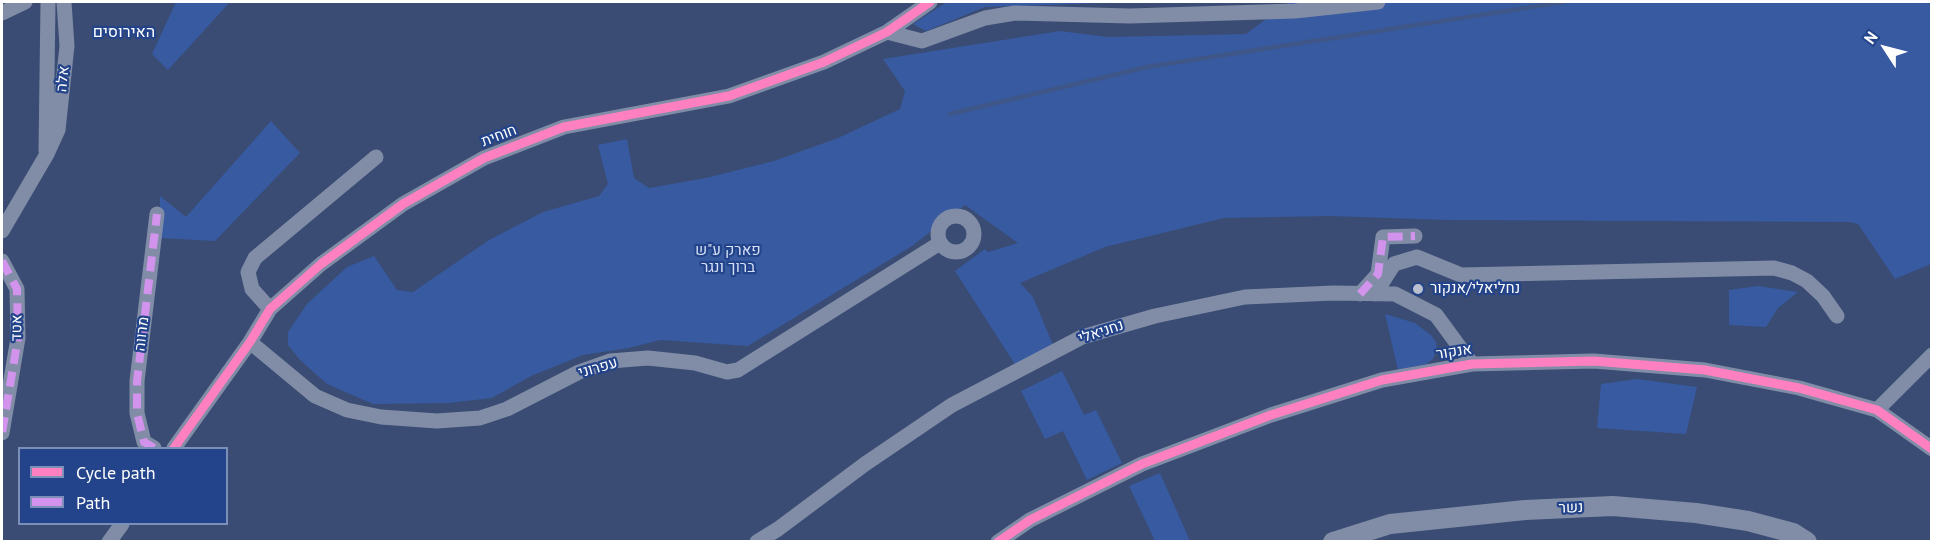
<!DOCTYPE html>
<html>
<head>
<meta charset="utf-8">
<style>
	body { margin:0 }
	#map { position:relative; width:1933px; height:543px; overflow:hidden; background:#3a4c73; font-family:"PT Sans",sans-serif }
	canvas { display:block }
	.frame { position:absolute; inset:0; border:3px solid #fff; pointer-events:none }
	.legend { position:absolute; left:18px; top:447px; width:210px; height:78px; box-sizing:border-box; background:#23448a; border:2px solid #7b8fb9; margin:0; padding:8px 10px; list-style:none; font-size:18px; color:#fff }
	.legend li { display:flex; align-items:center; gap:12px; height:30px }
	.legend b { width:30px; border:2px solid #7b8fb9 }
	.north { position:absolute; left:1855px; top:18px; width:60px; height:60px; -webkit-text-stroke:4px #23448a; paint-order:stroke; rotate:306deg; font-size:16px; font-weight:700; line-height:24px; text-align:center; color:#fff }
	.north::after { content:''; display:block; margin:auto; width:21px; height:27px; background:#fff; clip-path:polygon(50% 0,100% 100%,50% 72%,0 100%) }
</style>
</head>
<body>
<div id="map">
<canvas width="1933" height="543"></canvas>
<div class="frame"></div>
<ul class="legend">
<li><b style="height:8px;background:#ff80c0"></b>Cycle path</li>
<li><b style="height:8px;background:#d193ec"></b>Path</li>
</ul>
<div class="north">N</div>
</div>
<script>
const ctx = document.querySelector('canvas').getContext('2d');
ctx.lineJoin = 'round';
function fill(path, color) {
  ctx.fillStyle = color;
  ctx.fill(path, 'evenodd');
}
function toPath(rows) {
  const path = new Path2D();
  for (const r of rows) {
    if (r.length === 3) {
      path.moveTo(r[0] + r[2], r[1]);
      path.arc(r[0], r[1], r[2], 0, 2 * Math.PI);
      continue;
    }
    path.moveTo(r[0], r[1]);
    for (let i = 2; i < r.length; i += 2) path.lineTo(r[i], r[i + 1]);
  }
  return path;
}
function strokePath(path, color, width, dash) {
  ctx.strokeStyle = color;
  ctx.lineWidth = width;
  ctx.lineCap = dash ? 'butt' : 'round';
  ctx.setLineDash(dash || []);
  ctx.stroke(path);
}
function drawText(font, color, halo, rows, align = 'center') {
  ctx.font = font + ' "PT Sans",Heebo,sans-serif';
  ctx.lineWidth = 4.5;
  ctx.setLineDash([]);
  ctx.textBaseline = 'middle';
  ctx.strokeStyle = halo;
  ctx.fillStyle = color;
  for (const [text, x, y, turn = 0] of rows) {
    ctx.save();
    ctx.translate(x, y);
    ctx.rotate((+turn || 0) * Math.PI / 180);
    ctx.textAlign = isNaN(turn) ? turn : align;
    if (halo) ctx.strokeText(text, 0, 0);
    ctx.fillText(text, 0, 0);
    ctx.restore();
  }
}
fill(toPath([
	[176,2,230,2,168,70,152,54],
	[947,2,1239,2,1134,2,985,7,926,31,913,24],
	[1289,2,1931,2,1931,264,1895,279,1858,224,1850,222,1448,220,1330,216,1224,218,1105,247,1020,283,1033,297,1053,345,1016,366,955,271,985,249,988,252,1018,243,965,205,912,246,748,346,660,340,629,348,583,355,531,376,492,398,448,403,373,404,327,384,300,360,288,345,288,332,307,304,347,267,374,256,397,290,413,292,489,240,543,212,599,196,608,184,598,145,627,139,634,178,649,188,706,178,774,161,838,138,900,109,905,91,883,59,1060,31,1108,37,1246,34],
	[271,121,300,153,215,241,160,238,160,196,186,217],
	[1758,286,1798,292,1778,308,1766,327,1729,325,1729,290],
	[1385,314,1415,323,1431,335,1436,342,1437,349,1433,359,1427,364,1398,370],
	[1062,371,1084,415,1096,410,1122,463,1087,480,1063,431,1045,439,1021,391],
	[1637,379,1697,387,1686,434,1597,428,1601,384],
	[1160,473,1190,541,1155,541,1129,486]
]), '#375aa0');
strokePath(toPath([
	[950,114,1147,67,1564,2]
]), '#3f5688', 4.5);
strokePath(toPath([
	[2,13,25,2],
	[887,32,922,41,985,18,1015,13,1130,16,1295,11,1378,2],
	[46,151,48,2],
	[956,234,18],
	[2,231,47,154,58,130,67,46,64,2],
	[2,261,17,289,18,338,2,433],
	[1360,294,1378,274,1383,237,1415,236],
	[1375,294,1394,264,1417,257,1461,275,1774,268,1792,273,1807,281,1823,296,1837,316],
	[270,309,252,289,248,272,255,258,376,157],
	[250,342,315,396,347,410,381,417,437,421,480,418,507,409,579,372,610,361,648,358,695,363,727,372,738,370,940,243],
	[1877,410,1932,355],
	[154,448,144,442,137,413,137,381,157,214],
	[174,448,250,342,270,309,321,264,403,204,484,158,564,127,729,96,824,62,887,32,930,2],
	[109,542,122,524],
	[757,542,778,529,865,464,952,405,1082,337,1155,316,1245,297,1333,293,1395,294,1436,315,1472,364],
	[998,542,1030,520,1142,464,1271,415,1382,380,1472,364,1594,361,1705,370,1799,388,1877,410,1932,449]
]), '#818da7', 15);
strokePath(toPath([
	[1333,542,1390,524,1525,510,1613,506,1696,513,1748,521,1793,533,1807,542]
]), '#818da7', 20);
strokePath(toPath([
	[2,261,17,289,18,338,2,433],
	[1360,294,1378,274,1383,237,1415,236],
	[154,448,144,442,137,413,137,381,157,214]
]), '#d193ec', 8, [15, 8]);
strokePath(toPath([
	[174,448,250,342,270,309,321,264,403,204,484,158,564,127,729,96,824,62,887,32,930,2],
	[998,542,1030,520,1142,464,1271,415,1382,380,1472,364,1594,361,1705,370,1799,388,1877,410,1932,449]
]), '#ff80c0', 9);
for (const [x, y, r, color] of [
	[1418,289,6,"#bac0ce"]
]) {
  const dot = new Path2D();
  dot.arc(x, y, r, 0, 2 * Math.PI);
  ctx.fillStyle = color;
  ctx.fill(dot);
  strokePath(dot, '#23448a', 2);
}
drawText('15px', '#fff', '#23448a', [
	["אלה",63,79,-84],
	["חוחית",499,136,-21],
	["אטד",17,328,-89],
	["נחניאלי",1101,332,-18],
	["מרווה",142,334,-83],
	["אנקור",1454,352,-9],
	["עפרוני",598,368,-16],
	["נשר",1571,508,-2]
]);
drawText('15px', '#d5e0f8', '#23448a', [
	["פארק ע\"ש",728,251],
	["ברוך ונגר",728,268]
]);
drawText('15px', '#fff', '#23448a', [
	["נחליאלי/אנקור",1430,289]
], 'left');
drawText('16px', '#fff', '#23448a', [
	["האירוסים",124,32]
]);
</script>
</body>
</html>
